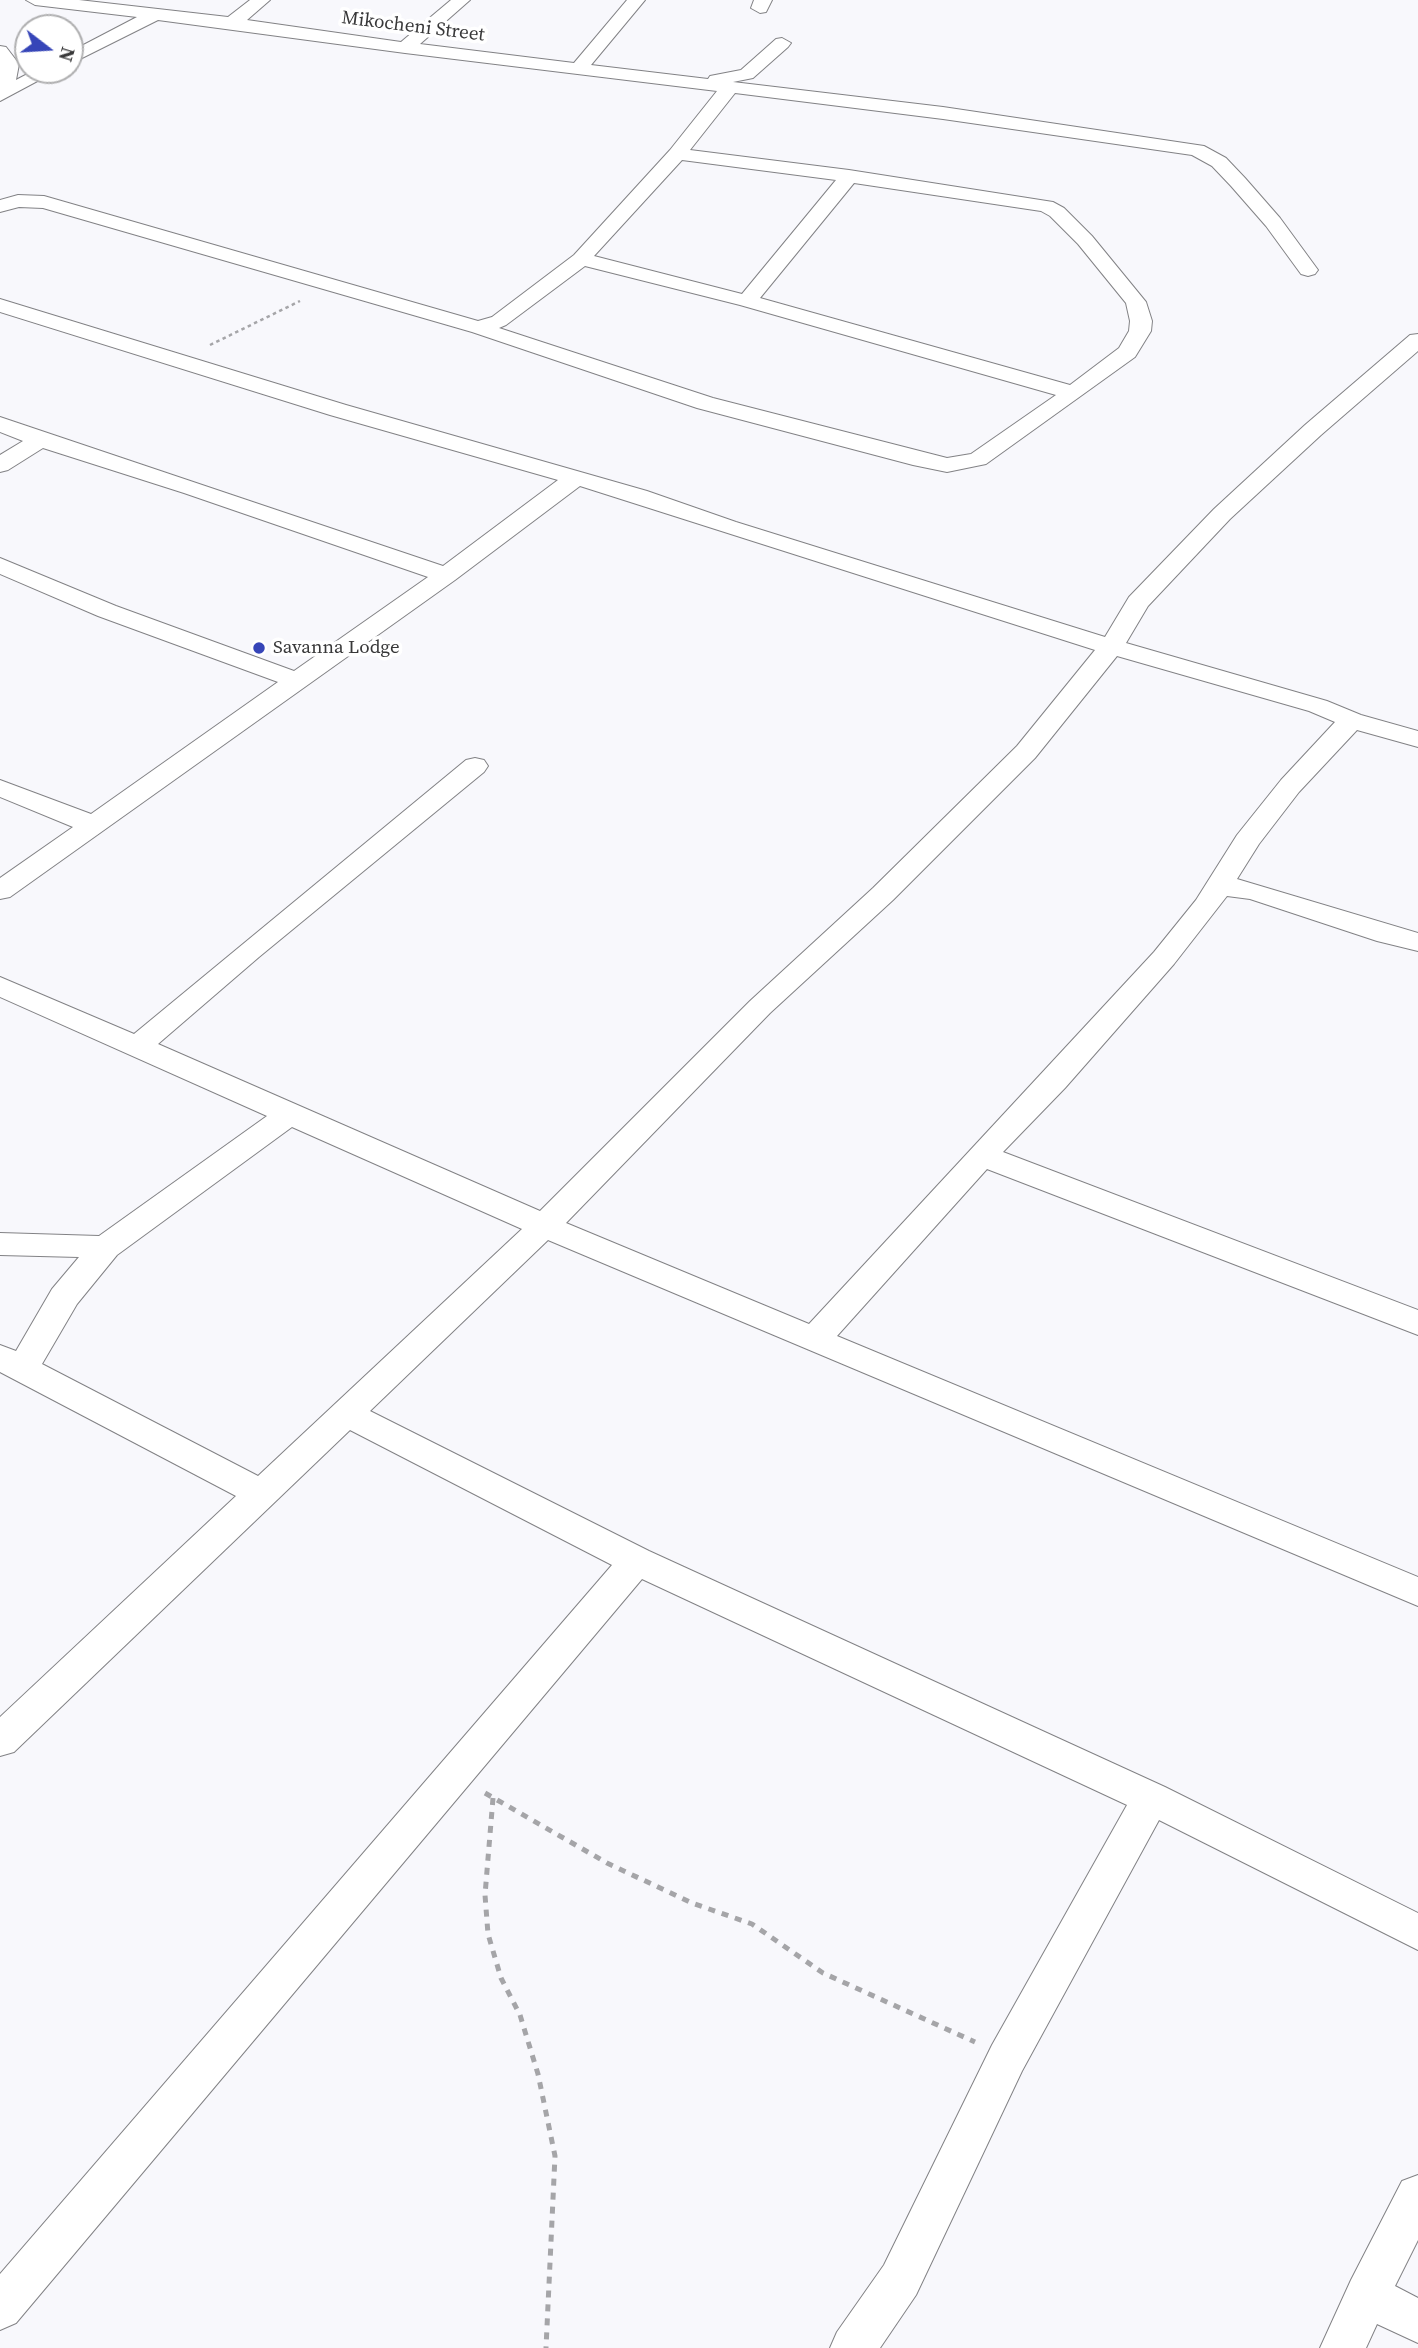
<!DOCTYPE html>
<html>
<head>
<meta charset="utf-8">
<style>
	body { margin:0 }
	#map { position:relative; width:1418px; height:2348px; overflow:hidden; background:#f8f8fc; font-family:"Source Serif 4",serif }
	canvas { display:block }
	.north { position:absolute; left:14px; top:14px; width:70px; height:70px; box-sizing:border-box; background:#fff; border:2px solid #afafb0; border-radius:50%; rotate:107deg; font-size:19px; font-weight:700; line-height:28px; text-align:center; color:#383839 }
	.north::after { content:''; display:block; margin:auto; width:24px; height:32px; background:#3645b8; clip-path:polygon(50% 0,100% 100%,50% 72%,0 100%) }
</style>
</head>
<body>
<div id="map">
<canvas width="1418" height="2348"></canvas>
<div class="north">N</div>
</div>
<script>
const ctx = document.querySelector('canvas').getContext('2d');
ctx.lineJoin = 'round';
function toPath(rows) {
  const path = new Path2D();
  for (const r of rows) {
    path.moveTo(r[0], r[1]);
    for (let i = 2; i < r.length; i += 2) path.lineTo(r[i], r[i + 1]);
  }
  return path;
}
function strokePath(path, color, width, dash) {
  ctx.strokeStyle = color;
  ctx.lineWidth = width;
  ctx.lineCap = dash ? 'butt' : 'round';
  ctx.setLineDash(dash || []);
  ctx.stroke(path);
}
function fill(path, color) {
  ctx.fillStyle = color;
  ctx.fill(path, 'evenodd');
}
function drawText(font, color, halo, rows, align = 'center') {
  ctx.font = font + ' "Source Serif 4",serif';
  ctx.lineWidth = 7;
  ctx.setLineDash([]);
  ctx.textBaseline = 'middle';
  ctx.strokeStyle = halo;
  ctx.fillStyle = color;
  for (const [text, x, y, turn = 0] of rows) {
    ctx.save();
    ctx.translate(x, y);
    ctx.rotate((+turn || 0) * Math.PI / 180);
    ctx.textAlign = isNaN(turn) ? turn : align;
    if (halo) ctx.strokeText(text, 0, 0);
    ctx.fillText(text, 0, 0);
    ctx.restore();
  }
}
const street = toPath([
	[26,0,79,0,228,17,250,0,270,0,247,20,401,42,451,0,470,0,420,44,574,63,627,0,645,0,591,65,708,79,710,76,741,70,776,39,782,38,791,43,788,47,753,78,733,82,943,107,1204,146,1226,158,1245,178,1280,218,1318,270,1315,274,1308,276,1301,274,1266,226,1231,186,1212,166,1192,155,943,119,735,93,690,150,849,170,1053,202,1064,208,1092,236,1146,302,1152,321,1151,331,1135,357,986,464,947,472,913,465,697,408,472,332,43,208,19,207,0,212,0,200,18,195,44,196,478,321,492,317,574,255,670,150,717,91,405,53,158,20,70,64,70,52,137,17,35,5,26,0],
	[682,160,836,180,742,294,594,256,682,160],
	[854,183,1041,211,1050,216,1078,244,1126,303,1130,321,1129,331,1119,348,1070,385,760,298,854,183],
	[585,266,740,305,1056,395,971,454,947,458,713,398,499,328,506,325,585,266],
	[754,0,772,0,766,12,760,13,751,8,754,0],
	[0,46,6,47,19,64,16,80,35,70,58,70,0,101,0,46],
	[0,299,346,405,647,491,736,522,1105,637,1129,597,1214,509,1305,425,1410,335,1418,334,1418,351,1321,435,1230,519,1148,606,1126,643,1327,701,1361,715,1418,731,1418,747,1357,730,1299,792,1259,844,1237,879,1418,933,1418,951,1377,941,1250,899,1227,896,1174,964,1065,1088,1003,1152,1418,1310,1418,1335,987,1169,837,1336,1418,1577,1418,1606,548,1240,370,1411,649,1551,1165,1787,1418,1913,1418,1950,1159,1820,1022,2071,916,2295,880,2348,830,2348,837,2332,884,2265,992,2045,1127,1805,642,1579,16,2323,0,2330,0,2274,612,1565,350,1430,14,1752,0,1756,0,1717,236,1496,0,1372,0,1345,16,1351,52,1289,79,1257,0,1255,0,1233,99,1236,267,1116,0,997,0,977,134,1034,466,760,475,758,484,760,488,766,484,772,259,957,158,1044,540,1211,750,1001,873,888,1017,746,1095,650,580,486,455,580,10,897,0,899,0,878,73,827,0,797,0,780,91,814,278,682,98,616,0,574,0,558,116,606,294,671,428,577,184,493,43,448,8,470,0,472,0,455,23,441,0,432,0,417,443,566,558,480,330,415,0,312,0,299],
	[1117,656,1309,711,1335,722,1281,780,1237,835,1196,900,1154,952,809,1324,566,1223,770,1013,893,900,1035,758,1117,656],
	[292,1127,522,1229,258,1476,42,1364,77,1304,117,1255,292,1127],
	[1418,2175,1418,2240,1395,2286,1418,2298,1418,2343,1377,2324,1366,2348,1320,2348,1351,2280,1402,2181,1418,2175]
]);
strokePath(street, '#828285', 2);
strokePath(toPath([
	[210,345,300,301]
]), '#a5a5a8', 2.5, [3.5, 3.5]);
strokePath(toPath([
	[485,1793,607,1863,692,1903,752,1924,823,1973,975,2042],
	[493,1798,485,1895,488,1934,501,1978,520,2015,538,2074,555,2156,546,2348]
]), '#a5a5a8', 5, [7, 7]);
fill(street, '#fff');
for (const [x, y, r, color] of [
	[259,648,7,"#3645b8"]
]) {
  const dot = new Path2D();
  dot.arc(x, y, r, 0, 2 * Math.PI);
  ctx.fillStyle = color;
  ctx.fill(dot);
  strokePath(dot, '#fff', 2.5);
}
drawText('19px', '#383839', '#fff', [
	["Mikocheni Street",413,27,7]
]);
drawText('19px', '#383839', '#fff', [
	["Savanna Lodge",273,648]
], 'left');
</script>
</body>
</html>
